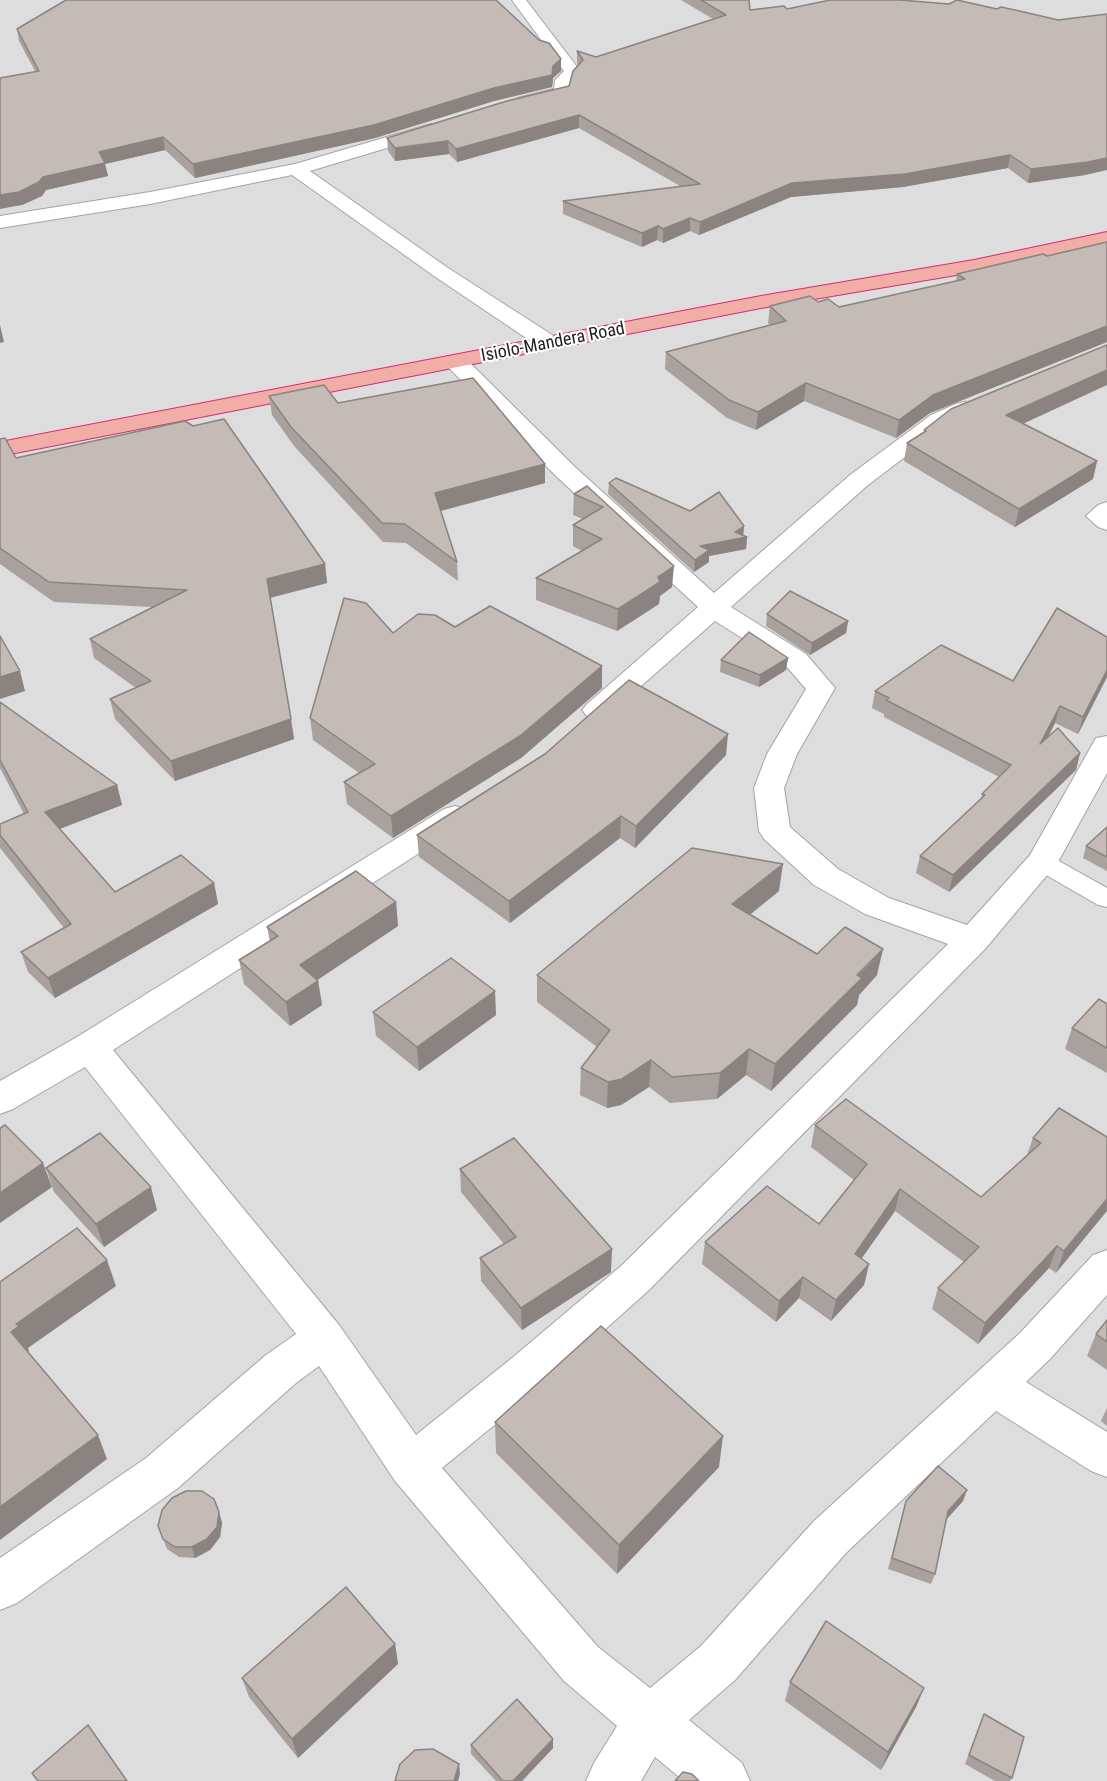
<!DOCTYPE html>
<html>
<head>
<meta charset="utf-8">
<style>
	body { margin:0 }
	canvas { display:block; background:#f0ece7 }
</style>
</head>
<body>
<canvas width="1107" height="1781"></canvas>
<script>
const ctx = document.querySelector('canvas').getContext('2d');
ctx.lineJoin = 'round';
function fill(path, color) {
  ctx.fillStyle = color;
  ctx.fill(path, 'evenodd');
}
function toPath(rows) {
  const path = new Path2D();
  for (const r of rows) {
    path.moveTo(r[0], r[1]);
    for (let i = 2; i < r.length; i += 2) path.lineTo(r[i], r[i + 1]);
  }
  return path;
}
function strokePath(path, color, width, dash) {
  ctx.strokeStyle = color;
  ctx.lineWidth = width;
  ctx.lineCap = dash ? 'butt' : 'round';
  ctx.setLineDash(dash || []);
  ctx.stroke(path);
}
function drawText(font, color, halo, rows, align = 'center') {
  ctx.font = font + ' "Roboto Condensed",sans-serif';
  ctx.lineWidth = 4.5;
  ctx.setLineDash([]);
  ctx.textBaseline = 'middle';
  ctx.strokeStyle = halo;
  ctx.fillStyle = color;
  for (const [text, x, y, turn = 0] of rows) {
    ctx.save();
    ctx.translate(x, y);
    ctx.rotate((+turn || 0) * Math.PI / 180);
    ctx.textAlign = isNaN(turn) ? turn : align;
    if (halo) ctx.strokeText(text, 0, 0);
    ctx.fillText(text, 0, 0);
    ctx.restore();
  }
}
fill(toPath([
	[0,0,1107,0,1107,1781,0,1781]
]), '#dedddd');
const service = toPath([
	[1042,854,1050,856,1107,888,1107,907,1098,905,1034,868,1030,862,1034,856,1042,854]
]);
const minor = toPath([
	[512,0,526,0,581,72,571,82,568,96,524,107,516,102,518,98,554,89,555,80,564,71,512,0],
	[431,124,437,125,440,129,437,133,310,171,448,268,557,338,560,343,557,348,549,350,541,348,434,276,292,175,150,204,0,228,0,216,150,192,295,164,431,124],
	[456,355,464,357,575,467,714,593,850,475,931,415,956,404,964,402,972,404,976,409,972,414,947,425,868,485,731,607,806,654,835,688,797,754,784,788,790,827,838,869,889,898,967,925,1030,855,1092,745,1096,738,1107,736,1107,773,1058,862,985,949,649,1290,542,1386,442,1468,598,1647,650,1688,701,1646,814,1521,1020,1333,1093,1255,1107,1250,1107,1295,1050,1359,1026,1382,1107,1432,1107,1477,1091,1471,996,1411,846,1553,735,1680,689,1720,742,1763,750,1781,684,1781,655,1757,641,1781,586,1781,594,1763,617,1726,564,1681,395,1481,319,1366,296,1383,178,1488,17,1603,0,1610,0,1558,146,1458,266,1355,296,1334,85,1067,13,1109,0,1114,0,1081,77,1037,444,809,455,806,466,809,471,816,466,823,113,1050,339,1325,416,1435,512,1358,621,1266,948,944,865,914,814,885,764,839,759,831,754,788,767,754,806,689,786,666,715,621,607,716,597,719,587,716,582,710,587,704,698,607,557,477,448,367,445,362,448,357,456,355],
	[1107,502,1107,530,1098,527,1086,516,1098,505,1107,502]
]);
const trunk = toPath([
	[1107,232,1107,244,974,272,761,308,0,456,0,442,761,296,974,260,1107,232]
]);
strokePath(service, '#a4a4a4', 2);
strokePath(minor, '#a4a4a4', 2);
strokePath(trunk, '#d82a77', 2);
fill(service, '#fff');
fill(minor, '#fff');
fill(trunk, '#f0aea6');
fill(toPath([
	[681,0,749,0,750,10,787,9,1085,175,1028,183,1008,168,903,187,791,197,699,235,690,231,663,243,657,240,642,247,563,214,563,201,680,186,579,128,457,162,449,154,395,161,388,151,387,138,569,86,578,65,577,63,577,51,596,57,713,19],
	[17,29,561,71,553,78,552,87,494,101,375,138,195,178,165,150,105,164,108,176,46,190,42,196,22,205,35,71,19,41],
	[1107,242,1107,342,930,413,896,438,804,401,756,430,727,418,665,369,666,352,770,325,768,323,770,306,818,302,839,307,956,281,957,274,1047,256],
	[269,396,338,403,545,483,441,511,457,562,458,581,406,543,383,542,294,446,272,415],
	[1023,423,1097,461,1093,479,1015,527,904,461,907,443,924,432,924,430],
	[0,439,16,458,325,564,327,583,270,598,294,739,175,781,115,719,110,699,136,688,94,658,90,639,152,607,54,602,0,564],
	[609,483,690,511,744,526,743,536,747,537,746,549,709,556,709,562,694,572,608,494],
	[587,486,672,587,660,596,659,604,617,631,536,600,536,578,582,551,573,546,573,525,583,519,573,515,574,494],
	[767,614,848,621,846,633,810,655,766,626],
	[455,627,602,688,521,758,393,838,347,804,344,782,359,773,313,740,310,718,393,633],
	[1107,637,1107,677,1078,734,1055,723,1048,737,1080,753,1076,770,949,892,916,873,920,856,981,799,982,794,999,777,884,717,884,714,872,708,875,691,1013,681],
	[788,658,786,670,759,687,720,672,721,660],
	[0,702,117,785,122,805,60,829,115,892,214,883,218,904,55,998,28,972,21,952,64,928,0,848,0,824,24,814,0,768],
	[726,755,635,848,620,838,510,923,419,857,417,835],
	[1107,827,1107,871,1083,858,1086,846],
	[779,891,750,915,817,954,877,975,859,995,857,1005,771,1091,746,1075,717,1099,670,1103,649,1087,621,1105,607,1108,580,1095,581,1068,597,1047,537,1002,537,975],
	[396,902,398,926,317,980,318,981,322,1005,290,1026,244,984,239,960,270,942,267,927],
	[1107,1004,1107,1073,1065,1049,1072,1028],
	[373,1012,496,1015,419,1071,376,1036],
	[815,1125,981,1197,1027,1155,1033,1138,1107,1137,1056,1273,1049,1268,978,1344,932,1309,938,1288,964,1262,895,1211,861,1259,869,1264,864,1285,831,1321,799,1298,776,1322,702,1264,705,1242,819,1224,854,1180,811,1147],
	[46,1168,157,1210,104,1247,54,1192],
	[460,1169,611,1272,522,1330,481,1281,480,1258,504,1244,461,1192],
	[1107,1320,1107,1370,1087,1356,1096,1334],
	[1107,1408,1107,1426,1101,1421],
	[495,1422,719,1467,617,1574,496,1453],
	[906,1501,963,1501,946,1520,935,1574,931,1584,888,1569],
	[219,1512,222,1523,220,1537,210,1550,195,1558,179,1557,167,1549,158,1526],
	[395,1644,398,1664,298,1758,249,1697,242,1678],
	[790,1682,924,1688,916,1707,881,1770,785,1701],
	[984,1714,1012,1778,1010,1781,995,1781,965,1764,980,1724],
	[471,1745,553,1748,522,1781,496,1781,471,1754]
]), '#a9a19d');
fill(toPath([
	[561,59,561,71,553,78,552,87,494,101,375,138,195,178,193,164,553,66],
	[579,115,579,128,457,162,456,149],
	[163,137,165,150,105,164,108,176,46,190,42,196,22,205,0,209,0,195,99,152],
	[448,141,449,154,395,161,395,148],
	[1010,155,1008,168,903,187,791,197,699,235,700,222,792,183],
	[1107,158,1107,170,1085,175,1028,183,1031,169],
	[690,218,690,231,663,243,663,229],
	[658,226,657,240,642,247,642,233],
	[0,325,4,342,0,343],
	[1107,326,1107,342,930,413,896,438,899,420,933,395],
	[1107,370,1107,385,1003,433,1006,415],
	[806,383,804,401,756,430,758,412],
	[1097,461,1093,479,1015,527,1019,509],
	[545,464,545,483,436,512,435,493],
	[744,526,743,537,747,537,746,549,709,556,709,562,694,572,695,560,700,546,735,532],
	[325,564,327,583,269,598,267,579],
	[674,566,672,587,660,596,659,604,617,631,618,609,658,577],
	[848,621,846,633,810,655,812,643],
	[788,658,786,670,759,687,760,675],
	[602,666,602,688,521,758,393,838,391,816],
	[1107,670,1107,677,1078,734,1083,717],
	[20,671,25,691,0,699,0,677],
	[1060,706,1055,723,1036,761,1040,744],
	[291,719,294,739,175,781,171,761],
	[728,734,726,755,635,848,636,826],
	[1080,753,1076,770,949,892,953,875],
	[117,785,122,805,51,832,45,812],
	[621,816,620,838,510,923,509,901],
	[783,864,779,891,729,931,732,904],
	[214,883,218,904,55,998,48,978],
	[396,902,398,926,304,989,300,965],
	[883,949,877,975,859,995,857,1005,771,1091,775,1064],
	[318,981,322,1005,290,1026,286,1002],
	[495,991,496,1015,419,1071,417,1047],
	[749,1049,746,1075,717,1099,720,1073],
	[651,1060,649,1087,621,1105,607,1108,608,1082],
	[43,1163,52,1187,0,1223,0,1193],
	[151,1187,157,1210,104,1247,96,1224],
	[900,1189,895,1211,850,1275,855,1254],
	[1107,1199,1107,1211,1056,1273,1064,1251],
	[1057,1246,1049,1268,978,1344,985,1323],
	[612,1249,611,1272,522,1330,521,1308],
	[107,1260,116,1286,28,1348,29,1352,22,1357,11,1332,16,1324],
	[869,1264,864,1285,831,1321,836,1300],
	[803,1277,799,1298,776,1322,779,1301],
	[98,1435,107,1459,0,1540,0,1507],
	[723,1436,719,1467,617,1574,619,1545],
	[967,1490,963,1501,944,1522,948,1511],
	[219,1512,222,1523,220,1537,210,1550,195,1558,192,1547],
	[395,1644,398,1664,298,1758,292,1739],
	[924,1688,916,1707,881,1770,888,1752],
	[553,1739,553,1748,522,1781,513,1781],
	[459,1764,460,1774,458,1781,454,1781]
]), '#8a837f');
const building = toPath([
	[66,0,496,0,539,40,549,43,561,59,553,66,552,75,494,88,374,125,193,164,163,137,99,152,105,163,43,177,39,182,19,192,0,195,0,78,39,71,17,29,66,0],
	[701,0,749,0,750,10,784,6,787,9,830,0,900,0,949,4,957,0,997,9,1001,7,1024,12,1058,20,1107,14,1107,158,1088,162,1031,169,1010,155,905,174,792,183,700,222,690,218,663,229,658,226,642,233,563,201,700,184,579,115,456,149,448,141,395,148,387,138,507,101,569,86,573,71,583,60,577,51,596,57,726,15,701,0],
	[1107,242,1107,326,933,395,899,420,806,383,758,412,729,400,666,352,786,321,770,306,810,296,818,302,828,299,839,307,965,279,957,274,1043,254,1047,256,1107,242],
	[1107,345,1107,370,1006,415,1097,461,1019,509,907,443,926,431,924,430,951,409,1107,345],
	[473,378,545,464,435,493,457,562,405,524,382,523,291,427,269,396,324,385,338,403,473,378],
	[224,419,325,564,267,579,291,719,171,761,110,699,151,681,90,639,187,590,49,582,0,548,0,439,5,438,16,458,185,421,193,426,224,419],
	[616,478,690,511,719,492,744,526,735,532,747,537,700,546,709,550,695,560,609,483,616,478],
	[587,486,674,566,658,577,660,582,618,609,536,578,602,539,573,525,603,507,574,494,587,486],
	[790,591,848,621,812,643,767,614,790,591],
	[344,598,366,603,393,633,418,614,435,615,455,627,490,606,602,666,520,736,391,816,344,782,375,764,310,718,344,598],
	[1057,608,1107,637,1107,670,1083,717,1060,706,1040,744,1058,728,1080,753,953,875,920,856,985,795,982,794,1011,765,886,700,889,698,875,691,941,645,1013,681,1057,608],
	[749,632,788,658,760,675,721,660,749,632],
	[0,636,20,671,0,677,0,636],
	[629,680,728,734,636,826,621,816,509,901,417,835,545,754,629,680],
	[0,702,117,785,45,812,115,892,181,855,214,883,48,978,21,952,71,924,0,835,0,824,28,812,0,760,0,702],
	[1107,827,1107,857,1086,846,1107,827],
	[692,848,783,864,732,904,817,954,845,927,883,949,857,975,862,978,775,1064,749,1049,720,1073,672,1077,651,1060,622,1079,608,1082,581,1068,610,1030,537,975,692,848],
	[356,871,396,902,300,965,318,981,286,1002,239,960,278,936,267,927,356,871],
	[451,958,495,991,417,1047,373,1012,451,958],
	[1099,999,1107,1004,1107,1048,1072,1028,1099,999],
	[846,1099,981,1197,1041,1143,1033,1138,1059,1108,1107,1137,1107,1199,1064,1251,1057,1246,985,1323,938,1288,979,1247,900,1189,855,1254,869,1264,836,1300,803,1277,779,1301,705,1242,767,1186,819,1224,867,1164,815,1125,846,1099],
	[5,1125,43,1163,0,1193,0,1128,5,1125],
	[100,1133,151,1187,96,1224,46,1168,100,1133],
	[514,1138,612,1249,521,1308,480,1258,516,1237,460,1169,514,1138],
	[77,1228,107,1260,16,1324,19,1326,11,1332,98,1435,0,1507,0,1282,77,1228],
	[1107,1320,1107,1342,1096,1334,1107,1320],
	[601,1326,723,1436,619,1545,495,1422,601,1326],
	[938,1466,967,1490,948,1511,935,1574,892,1558,906,1501,938,1466],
	[186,1491,202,1491,214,1499,219,1512,217,1527,207,1539,192,1547,175,1547,163,1539,158,1526,162,1510,172,1498,186,1491],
	[346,1587,395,1644,292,1739,242,1678,346,1587],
	[826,1621,924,1688,888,1752,790,1682,826,1621],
	[517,1699,553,1739,513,1781,503,1781,471,1745,517,1699],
	[984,1714,1024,1737,1012,1778,969,1755,984,1714],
	[88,1725,127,1781,38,1781,32,1773,88,1725],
	[433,1749,459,1764,454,1781,395,1781,400,1764,415,1750,433,1749],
	[683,1772,692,1774,699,1781,675,1781,683,1772]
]);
fill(building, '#c5bbb6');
strokePath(building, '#8a837f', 1.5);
drawText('18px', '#202020', '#fff', [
	["Isiolo-Mandera Road",553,343,-11]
]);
</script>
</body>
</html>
